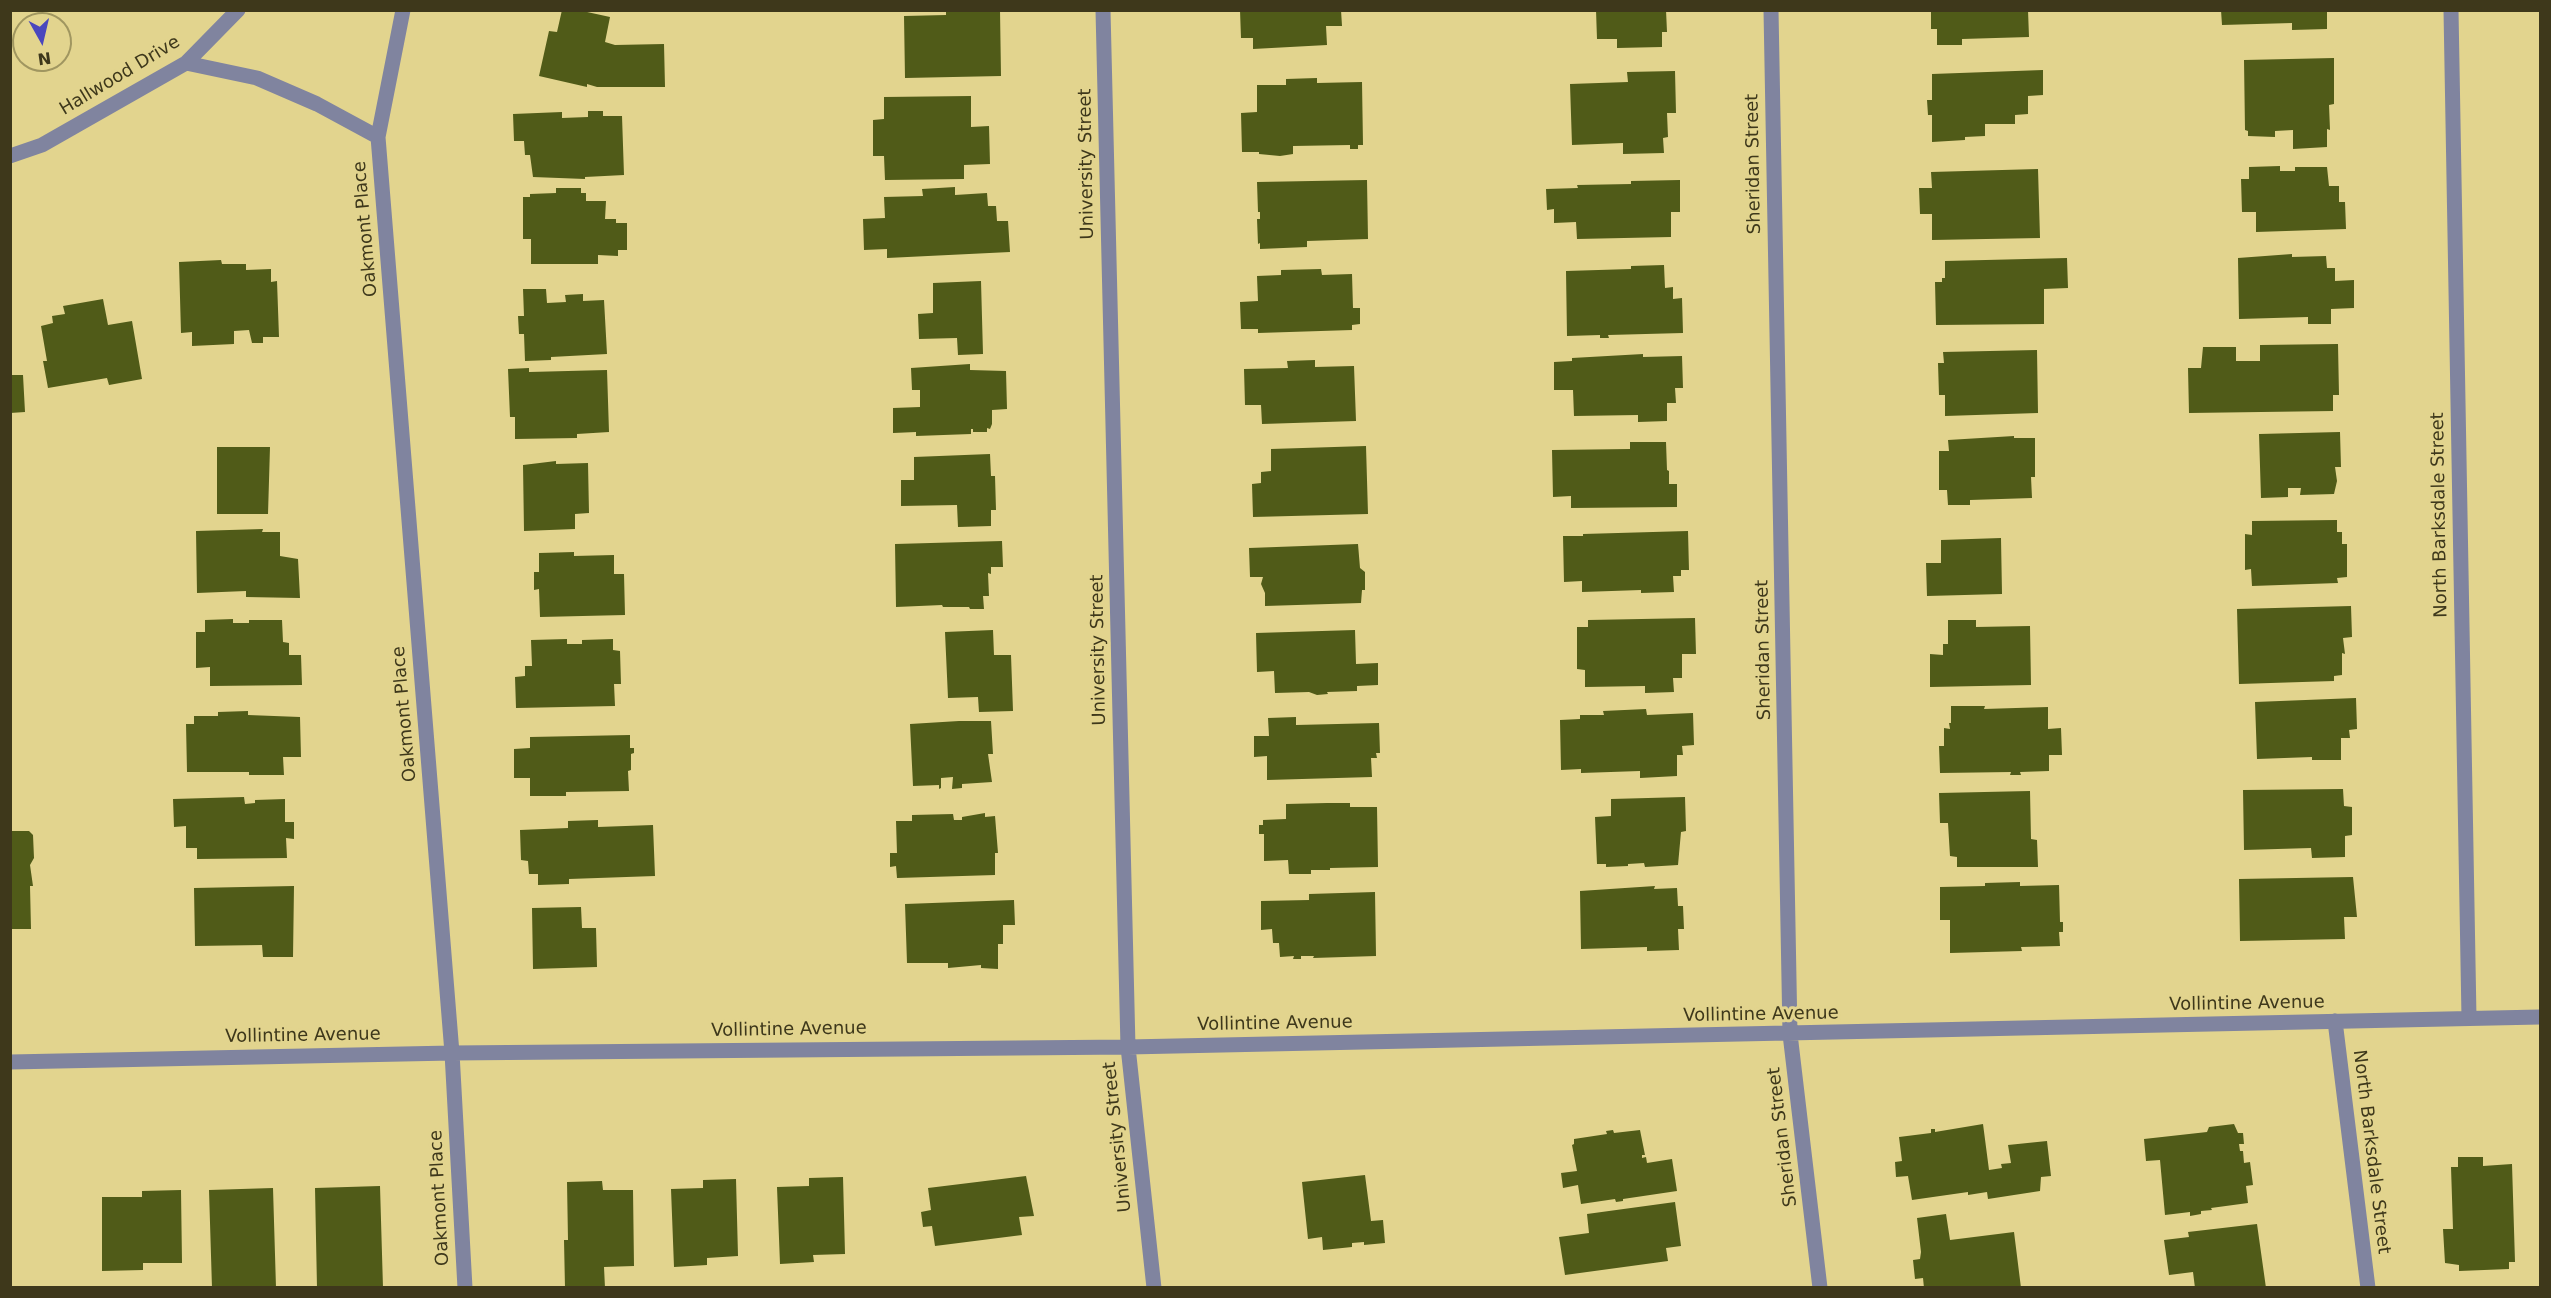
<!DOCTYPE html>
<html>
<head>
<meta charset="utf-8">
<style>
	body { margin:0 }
	#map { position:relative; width:2551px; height:1298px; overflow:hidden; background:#e2d48e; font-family:"DejaVu Sans",sans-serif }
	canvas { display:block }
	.frame { position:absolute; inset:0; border:12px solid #3e381b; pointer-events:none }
	.north { position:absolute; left:12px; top:12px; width:60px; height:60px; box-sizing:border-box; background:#e2d48e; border:2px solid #a09660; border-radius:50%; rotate:172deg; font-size:16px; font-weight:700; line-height:24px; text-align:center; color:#3e381b }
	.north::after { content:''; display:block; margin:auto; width:21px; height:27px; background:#4a47bd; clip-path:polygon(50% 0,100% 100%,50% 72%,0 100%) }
</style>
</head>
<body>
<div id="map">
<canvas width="2551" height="1298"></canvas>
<div class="frame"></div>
<div class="north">N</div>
</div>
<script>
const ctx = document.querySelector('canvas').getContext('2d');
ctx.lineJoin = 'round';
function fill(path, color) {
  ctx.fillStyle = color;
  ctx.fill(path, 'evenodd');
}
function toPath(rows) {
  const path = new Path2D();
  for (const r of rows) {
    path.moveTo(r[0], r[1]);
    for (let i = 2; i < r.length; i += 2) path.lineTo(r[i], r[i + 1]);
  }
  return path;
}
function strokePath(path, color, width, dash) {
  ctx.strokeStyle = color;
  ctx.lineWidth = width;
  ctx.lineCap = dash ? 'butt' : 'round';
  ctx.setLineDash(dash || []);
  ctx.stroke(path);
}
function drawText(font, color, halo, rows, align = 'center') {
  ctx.font = font + ' "DejaVu Sans",sans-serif';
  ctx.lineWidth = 6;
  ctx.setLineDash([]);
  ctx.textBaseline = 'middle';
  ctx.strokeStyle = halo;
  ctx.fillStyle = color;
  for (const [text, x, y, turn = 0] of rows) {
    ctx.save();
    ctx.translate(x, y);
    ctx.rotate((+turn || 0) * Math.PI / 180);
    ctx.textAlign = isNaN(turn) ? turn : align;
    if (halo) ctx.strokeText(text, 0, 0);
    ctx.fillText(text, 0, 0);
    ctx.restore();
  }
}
fill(toPath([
	[562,10,578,10,610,17,605,42,615,45,664,44,665,87,597,87,587,84,587,87,539,76,549,31,557,32],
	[946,10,1000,10,1001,76,905,78,904,16,946,15],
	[1240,10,1341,10,1342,26,1326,26,1327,45,1253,49,1253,38,1241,38],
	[1596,10,1666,10,1667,32,1662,32,1662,47,1617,48,1617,39,1597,39],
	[1931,10,2028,10,2029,37,1962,39,1962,45,1937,45,1937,29,1931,29],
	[2221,10,2327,10,2327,29,2292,30,2292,23,2222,25],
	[2334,58,2334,104,2329,105,2330,130,2327,129,2327,147,2293,149,2293,130,2275,131,2275,137,2248,136,2248,131,2245,130,2244,60],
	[2043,70,2043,95,2028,96,2028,114,2015,115,2015,124,1985,124,1985,136,1965,137,1965,140,1932,142,1932,115,1928,115,1927,100,1932,100,1932,74],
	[1675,71,1676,113,1667,113,1668,137,1663,138,1664,153,1623,154,1623,143,1572,145,1570,84,1628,82,1627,72],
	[1317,78,1317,83,1362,82,1363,145,1358,145,1358,149,1350,149,1350,145,1293,146,1293,154,1280,156,1259,154,1259,152,1242,152,1241,113,1257,112,1257,85,1286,85,1286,79],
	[971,96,971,127,989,126,990,164,964,165,964,179,885,180,884,156,873,156,873,120,884,119,884,97],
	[588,111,603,111,603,116,622,116,624,175,585,177,585,179,533,177,530,155,525,155,524,141,514,141,513,114,562,112,562,118,588,117],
	[2280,166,2280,171,2295,171,2295,167,2327,167,2329,186,2339,186,2339,202,2345,202,2346,229,2256,232,2256,212,2242,212,2241,179,2249,179,2249,167],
	[2038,169,2040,238,1932,240,1932,214,1920,214,1919,188,1932,188,1931,172],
	[1367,180,1368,239,1307,241,1307,247,1260,249,1260,243,1258,244,1257,219,1260,219,1260,212,1258,212,1257,182],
	[1680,180,1680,212,1671,212,1671,237,1577,239,1576,222,1554,223,1554,209,1547,210,1546,189,1578,188,1577,185,1631,184,1631,181],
	[955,187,955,195,987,193,988,206,996,206,997,221,1008,221,1010,252,887,258,887,249,864,250,863,219,885,218,884,197,923,196,922,189],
	[556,188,581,188,581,193,586,193,586,201,606,201,605,219,616,219,616,223,627,223,627,250,618,250,618,256,598,255,598,264,531,264,531,239,523,239,523,197,530,197,530,194,556,193],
	[2292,254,2292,257,2326,256,2327,268,2335,268,2335,281,2354,280,2354,308,2331,309,2331,324,2308,324,2308,317,2239,319,2238,258],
	[2067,258,2068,288,2044,289,2044,324,1936,325,1935,282,1942,282,1942,278,1945,278,1945,261],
	[221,260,222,264,246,264,246,270,271,269,271,282,277,281,279,337,263,337,263,343,252,343,249,330,234,331,234,344,192,346,192,332,181,333,179,262],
	[1664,265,1665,288,1673,287,1673,299,1682,298,1683,333,1608,335,1609,338,1600,338,1600,335,1567,336,1566,271,1631,269,1631,266],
	[1321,269,1322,275,1352,274,1353,308,1360,308,1360,324,1352,325,1352,330,1258,333,1258,329,1241,329,1240,302,1258,301,1257,276,1281,275,1281,270],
	[981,281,983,354,958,355,957,338,919,339,918,314,933,313,933,283],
	[523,289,546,289,547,303,566,302,565,295,583,294,583,301,604,300,607,354,551,357,551,360,525,361,524,334,519,334,518,316,524,316],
	[103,299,108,325,132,321,142,379,109,385,107,378,48,388,43,361,47,361,41,326,53,323,52,316,65,314,63,306],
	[2338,344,2339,395,2333,395,2333,411,2189,413,2188,368,2201,368,2203,347,2236,347,2236,361,2260,361,2260,345],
	[2037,350,2038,413,1945,416,1945,395,1939,395,1938,363,1944,363,1943,352],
	[1643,354,1643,357,1682,356,1683,388,1675,388,1676,403,1667,403,1667,421,1638,422,1638,415,1574,416,1573,390,1554,390,1554,362,1572,361,1572,358],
	[1315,360,1315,367,1354,366,1356,421,1262,424,1261,405,1245,405,1244,369,1288,368,1287,361],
	[970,364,970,370,1006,371,1007,409,992,410,992,424,990,429,987,428,987,432,973,432,973,429,971,429,971,434,916,436,916,432,893,433,893,408,920,407,920,390,912,390,911,368],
	[529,368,529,372,607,370,609,432,577,434,577,438,515,439,515,417,510,417,508,369],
	[10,375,23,375,25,412,10,413],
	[2340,432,2341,467,2335,467,2337,481,2334,494,2300,495,2301,488,2288,488,2288,497,2261,498,2259,434],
	[2014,436,2014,438,2035,438,2035,477,2031,477,2032,498,1970,500,1970,505,1948,505,1947,490,1939,490,1939,451,1949,451,1948,440],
	[1630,442,1666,442,1667,470,1669,471,1669,484,1677,484,1677,507,1571,508,1571,496,1553,497,1552,450,1630,449],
	[1366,446,1368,514,1253,517,1252,484,1261,483,1261,472,1271,471,1271,449],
	[217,447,270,447,268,514,217,514],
	[990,454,991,476,995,476,996,510,991,510,991,526,958,527,957,505,901,506,901,480,914,480,914,457],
	[556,461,556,464,588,463,589,513,575,514,575,529,524,531,523,465],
	[2337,520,2337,532,2342,532,2342,544,2347,544,2347,577,2337,578,2338,583,2252,586,2251,569,2245,570,2245,534,2252,535,2252,521],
	[263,529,262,532,280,532,280,556,298,559,300,598,246,597,246,591,197,593,196,531],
	[1688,531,1689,570,1681,570,1681,576,1673,576,1674,592,1641,593,1641,590,1582,592,1582,581,1564,582,1563,536,1583,536,1583,534],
	[2001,538,2002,594,1927,596,1926,563,1941,563,1941,540],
	[1002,541,1003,567,991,567,991,574,988,573,989,596,983,596,984,609,970,609,969,607,943,607,942,605,896,607,895,544],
	[1358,544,1360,568,1365,572,1365,590,1362,590,1361,603,1265,606,1265,593,1261,584,1263,577,1250,577,1249,548],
	[574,552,574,556,614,555,614,574,624,574,625,615,540,617,539,589,534,590,534,572,539,572,539,553],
	[2351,606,2352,637,2343,638,2345,654,2342,653,2342,675,2334,676,2334,681,2239,684,2237,609],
	[1695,618,1696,654,1682,654,1682,678,1673,678,1674,692,1645,693,1645,686,1585,687,1585,670,1577,669,1577,627,1588,627,1588,620],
	[233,619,233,623,249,623,249,620,282,620,283,642,289,643,289,655,301,655,302,685,210,686,210,667,196,668,196,632,205,632,205,620],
	[1948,620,1976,620,1976,627,2030,626,2031,685,1930,687,1930,654,1943,655,1943,644,1948,644],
	[993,630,994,655,1011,655,1013,711,979,712,978,697,948,698,945,632],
	[1355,630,1356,664,1378,663,1378,685,1357,686,1357,691,1327,692,1328,694,1317,695,1309,692,1275,693,1274,671,1257,672,1256,633],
	[567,639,567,644,582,644,582,640,613,639,613,650,620,651,621,684,614,684,615,706,516,708,515,677,525,676,525,666,532,666,531,640],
	[2356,698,2357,729,2349,730,2350,738,2341,738,2341,760,2312,760,2312,757,2257,759,2255,702],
	[1951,706,1985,706,1984,709,2048,707,2048,729,2061,728,2062,755,2049,755,2049,771,2020,772,2021,775,2010,775,2011,772,1940,773,1939,746,1944,746,1944,728,1950,729,1949,723,1951,723],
	[1646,709,1647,715,1693,713,1694,745,1682,746,1683,755,1677,755,1677,776,1640,778,1640,771,1581,773,1581,769,1561,770,1560,720,1580,719,1580,715,1604,715,1603,711],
	[248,711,248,715,300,717,301,757,283,757,284,775,249,775,249,772,187,772,186,724,194,724,194,716,218,716,218,712],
	[1296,717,1296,725,1379,723,1380,753,1376,753,1377,758,1371,758,1372,777,1267,780,1267,756,1254,757,1254,736,1269,736,1268,718],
	[959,721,991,721,993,754,988,754,992,782,962,784,962,788,952,789,953,777,941,778,941,788,939,789,939,785,913,786,910,724],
	[630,735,630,748,634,748,634,753,631,754,631,770,628,771,629,791,566,792,566,796,530,796,530,778,514,778,514,749,530,748,530,737],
	[2343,789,2344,806,2352,807,2352,835,2345,836,2345,857,2312,858,2311,848,2244,850,2243,790],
	[2030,791,2031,839,2037,840,2038,867,1957,867,1957,857,1950,856,1948,823,1940,823,1939,793],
	[244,797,245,804,255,803,255,800,285,799,285,822,294,822,294,839,286,838,287,858,197,859,197,848,186,848,186,826,174,827,173,799],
	[1685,797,1686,831,1681,832,1678,865,1645,867,1644,863,1628,864,1628,866,1606,867,1606,864,1597,864,1595,817,1611,816,1611,799],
	[1327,803,1350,803,1350,807,1377,807,1378,867,1330,868,1330,870,1311,870,1311,874,1289,874,1288,860,1264,861,1264,834,1259,834,1259,825,1263,825,1263,820,1286,819,1286,804],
	[985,813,985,817,995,816,998,853,995,853,995,875,897,878,896,866,890,867,890,853,897,853,896,821,912,821,912,815,953,814,954,820,962,820,962,817],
	[598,820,598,827,653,825,655,876,569,879,569,884,538,885,538,874,529,874,528,861,521,860,520,830,568,828,568,821],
	[10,831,29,831,33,835,34,858,30,865,33,886,30,886,31,929,10,929],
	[2353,877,2357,917,2344,917,2345,939,2240,941,2239,879],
	[2020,882,2020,886,2059,885,2060,922,2063,922,2063,932,2059,932,2060,946,2021,947,2022,951,1950,953,1950,920,1940,920,1940,887,1985,886,1985,883],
	[294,886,293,957,263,957,262,945,195,946,194,888],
	[1655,886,1654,889,1677,888,1678,906,1683,906,1684,929,1678,929,1679,950,1647,951,1647,947,1581,949,1580,891],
	[1375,892,1376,956,1313,958,1314,956,1301,956,1301,959,1293,959,1294,956,1280,957,1279,943,1273,943,1272,929,1261,930,1261,901,1309,900,1309,894],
	[1014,900,1015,925,1003,925,1003,944,998,944,998,969,981,968,981,965,948,968,948,963,907,963,905,904],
	[581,907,582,928,596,928,597,967,533,969,532,908],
	[1983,1124,1989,1170,2002,1168,2001,1164,2011,1163,2008,1145,2047,1141,2051,1176,2041,1177,2040,1191,1988,1199,1987,1192,1968,1195,1968,1192,1912,1200,1908,1176,1896,1177,1895,1162,1902,1161,1899,1137,1931,1133,1931,1129,1935,1129,1935,1132],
	[2234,1124,2238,1133,2243,1133,2244,1144,2239,1144,2240,1151,2243,1151,2244,1163,2250,1162,2253,1185,2246,1186,2248,1203,2211,1208,2212,1210,2201,1211,2201,1214,2190,1216,2190,1212,2165,1215,2160,1160,2146,1161,2144,1139,2207,1132,2209,1127],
	[1613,1130,1614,1133,1640,1130,1645,1155,1642,1155,1642,1158,1646,1157,1647,1163,1672,1159,1677,1191,1623,1199,1623,1201,1616,1202,1615,1199,1581,1204,1578,1185,1563,1188,1561,1173,1577,1171,1572,1145,1574,1144,1574,1139,1607,1134,1606,1131],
	[2458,1157,2483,1157,2483,1166,2512,1164,2515,1262,2509,1262,2509,1269,2459,1271,2459,1265,2445,1263,2443,1229,2453,1229,2451,1167,2458,1167],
	[1365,1175,1371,1221,1383,1220,1385,1243,1364,1245,1364,1242,1352,1243,1352,1247,1323,1250,1322,1237,1308,1239,1302,1182],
	[1026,1176,1034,1216,1019,1217,1022,1235,935,1246,932,1226,923,1227,921,1212,931,1210,928,1188],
	[843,1177,845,1254,813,1255,814,1262,780,1264,777,1187,809,1186,809,1178],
	[736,1179,738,1256,707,1258,707,1265,674,1267,671,1189,703,1188,703,1180],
	[602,1181,603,1190,633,1190,634,1266,604,1267,605,1288,565,1288,564,1240,568,1240,567,1182],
	[380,1186,383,1288,317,1288,315,1188],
	[273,1188,276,1288,212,1288,209,1190],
	[181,1190,182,1263,143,1263,143,1270,102,1271,102,1197,142,1197,142,1191],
	[1675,1202,1681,1246,1666,1248,1668,1261,1565,1275,1559,1237,1589,1233,1587,1214],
	[1946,1214,1950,1240,2014,1232,2021,1288,1924,1288,1923,1278,1915,1279,1913,1260,1920,1259,1921,1252,1917,1218],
	[2257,1224,2266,1288,2195,1288,2193,1272,2169,1275,2164,1240,2189,1237,2188,1232]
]), '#505b18');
strokePath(toPath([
	[403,10,378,137,452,1053,465,1288],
	[1103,10,1128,1047,1154,1288],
	[1771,10,1790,1034,1820,1288],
	[2451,10,2469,1018],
	[186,63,257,78,317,104,378,137],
	[10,156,42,145,186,63,238,10],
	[2335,1021,2368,1288],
	[10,1062,452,1053,1128,1047,2540,1017]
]), '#80849f', 15);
drawText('18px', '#3e381b', '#e2d48e', [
	["Hallwood Drive",120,76,-31],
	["University Street",1087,164,-91],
	["Sheridan Street",1754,164,-91],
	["Oakmont Place",366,229,-95],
	["North Barksdale Street",2440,515,-91],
	["University Street",1099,650,-91],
	["Sheridan Street",1764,650,-91],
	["Oakmont Place",405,714,-95],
	["Vollintine Avenue",2247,1004,-1],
	["Vollintine Avenue",1761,1015,-1],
	["Vollintine Avenue",1275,1024,-1],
	["Vollintine Avenue",789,1030,-1],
	["Vollintine Avenue",303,1036,-1],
	["University Street",1118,1137,-96],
	["Sheridan Street",1783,1137,-97],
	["North Barksdale Street",2371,1152,83],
	["Oakmont Place",440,1198,-93]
]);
</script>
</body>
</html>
